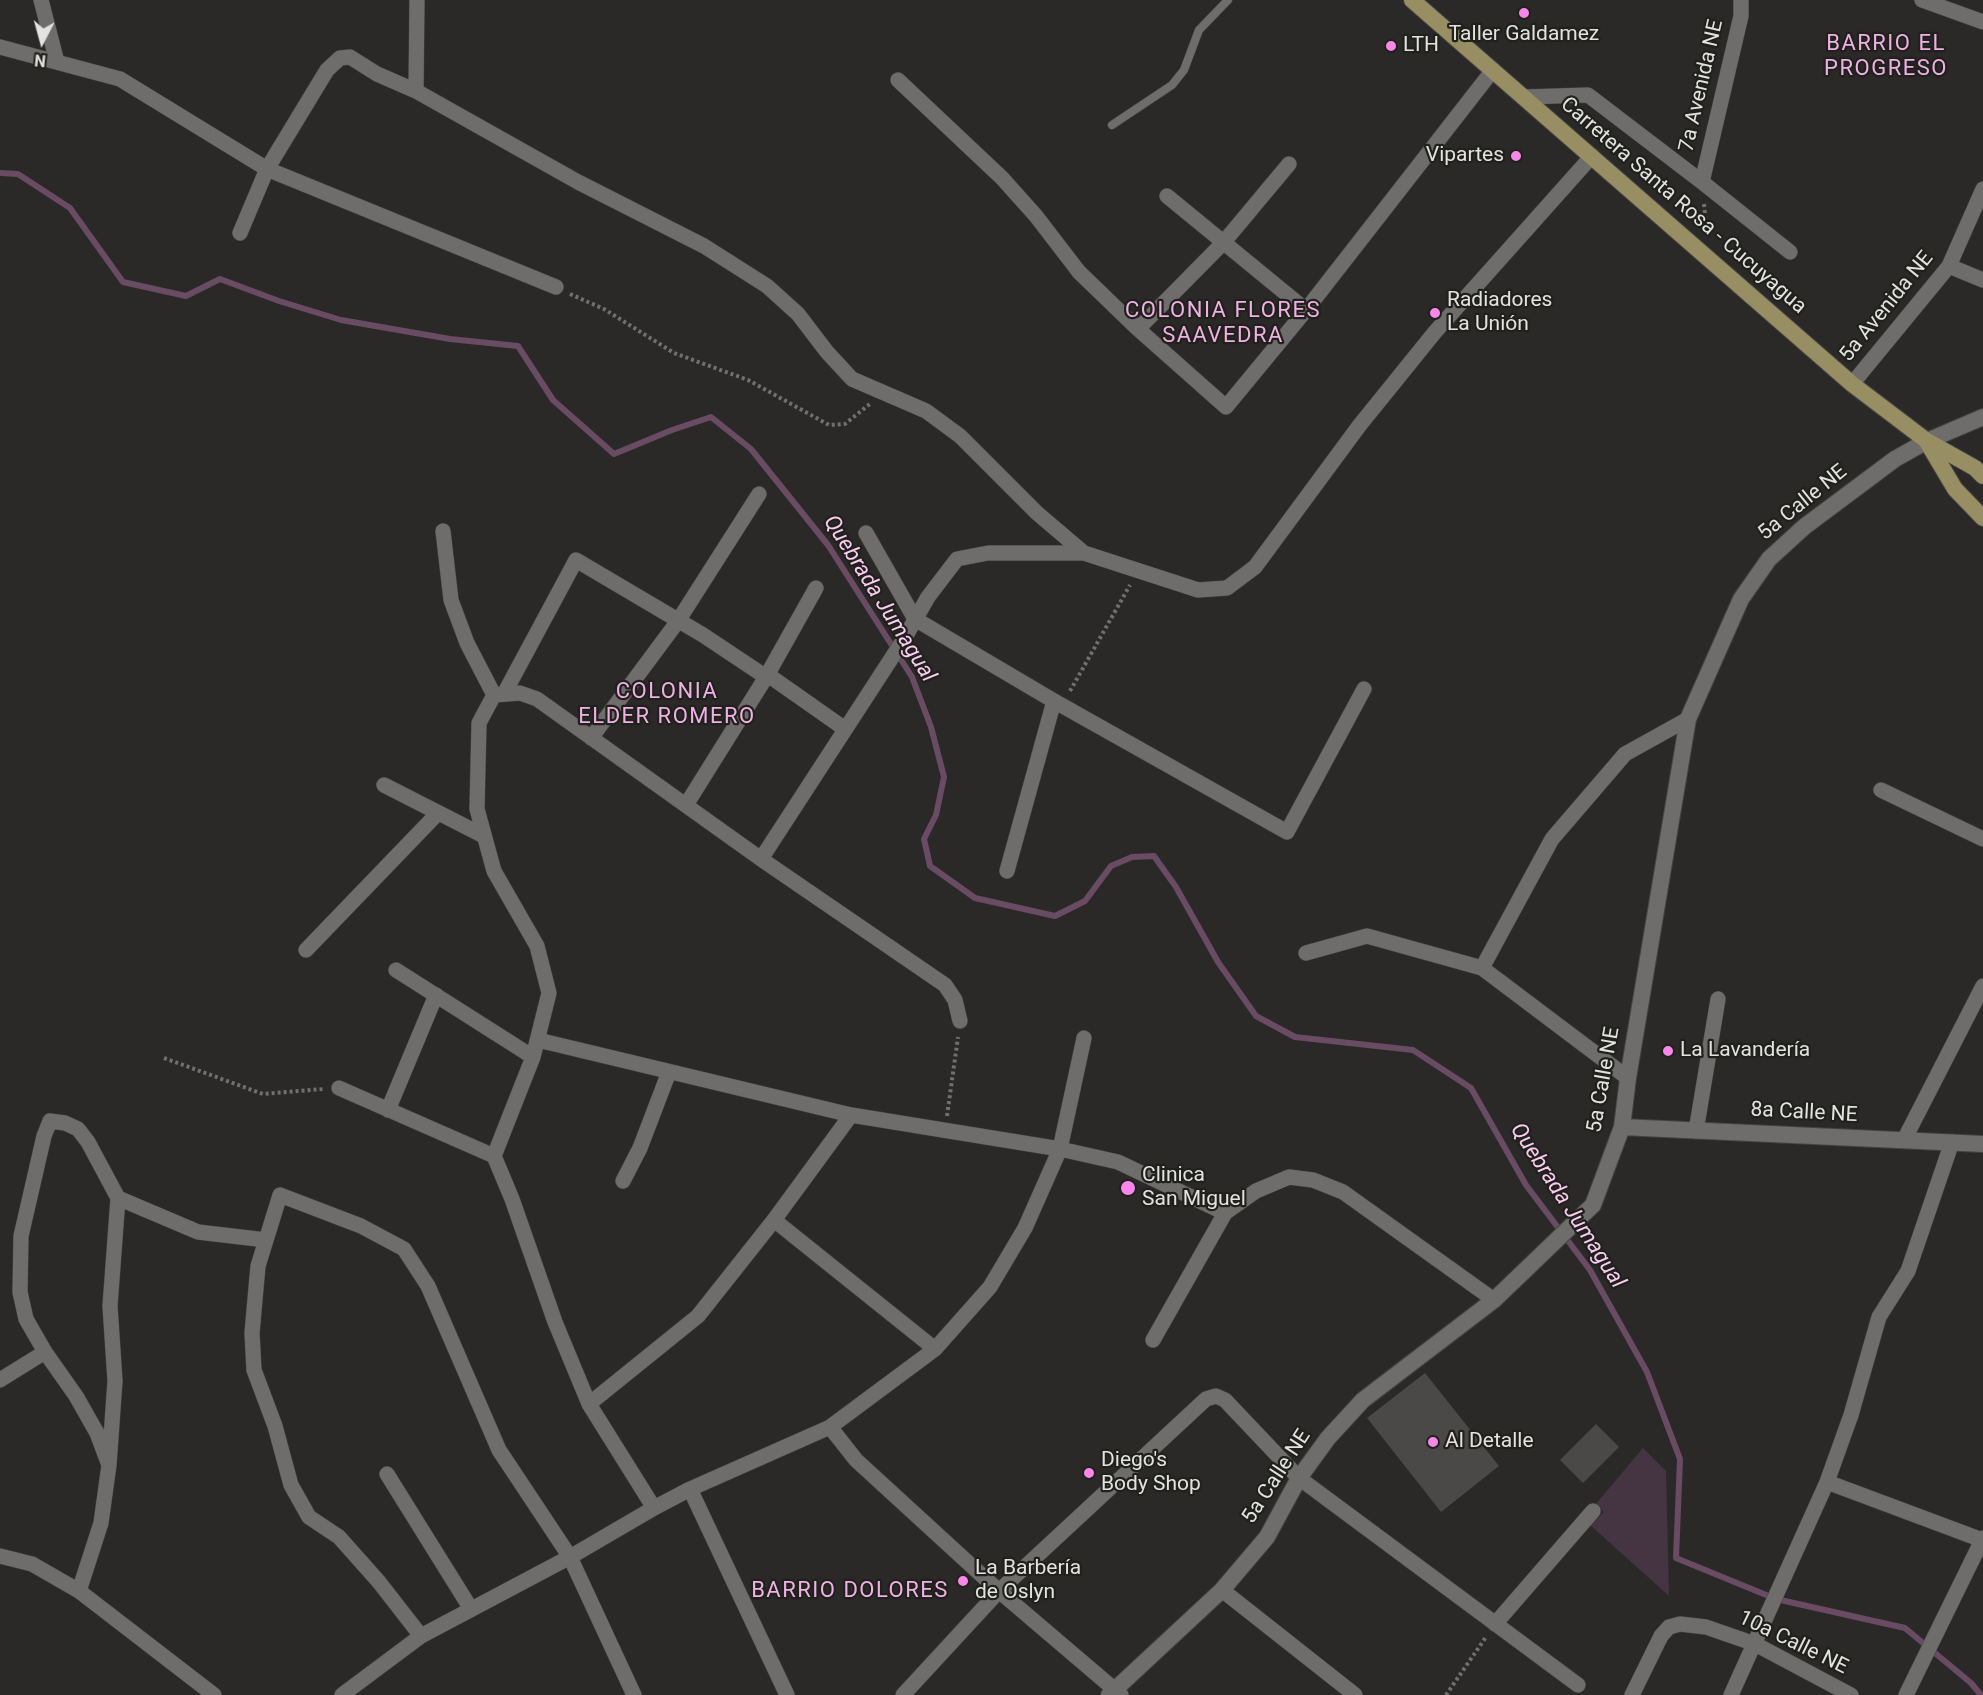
<!DOCTYPE html>
<html>
<head>
<meta charset="utf-8">
<style>
	body { margin:0 }
	#map { position:relative; width:1983px; height:1695px; overflow:hidden; background:#2a2927; font-family:Roboto,sans-serif }
	canvas { display:block }
	.north { position:absolute; left:12px; top:12px; width:60px; height:60px; -webkit-text-stroke:4px #20201d; paint-order:stroke; rotate:186deg; font-size:16px; font-weight:700; line-height:24px; text-align:center; color:#e2e2e0 }
	.north::after { content:''; display:block; margin:auto; width:21px; height:27px; background:#e2e2e0; clip-path:polygon(50% 0,100% 100%,50% 72%,0 100%) }
</style>
</head>
<body>
<div id="map">
<canvas width="1983" height="1695"></canvas>
<div class="north">N</div>
</div>
<script>
const ctx = document.querySelector('canvas').getContext('2d');
ctx.lineJoin = 'round';
function fill(path, color) {
  ctx.fillStyle = color;
  ctx.fill(path, 'evenodd');
}
function toPath(rows) {
  const path = new Path2D();
  for (const r of rows) {
    path.moveTo(r[0], r[1]);
    for (let i = 2; i < r.length; i += 2) path.lineTo(r[i], r[i + 1]);
  }
  return path;
}
function strokePath(path, color, width, dash) {
  ctx.strokeStyle = color;
  ctx.lineWidth = width;
  ctx.lineCap = dash ? 'butt' : 'round';
  ctx.setLineDash(dash || []);
  ctx.stroke(path);
}
function drawText(font, color, halo, rows, align = 'center') {
  ctx.font = font + ' Roboto,sans-serif';
  ctx.lineWidth = 4.5;
  ctx.setLineDash([]);
  ctx.textBaseline = 'middle';
  ctx.strokeStyle = halo;
  ctx.fillStyle = color;
  for (const [text, x, y, turn = 0] of rows) {
    ctx.save();
    ctx.translate(x, y);
    ctx.rotate((+turn || 0) * Math.PI / 180);
    ctx.textAlign = isNaN(turn) ? turn : align;
    if (halo) ctx.strokeText(text, 0, 0);
    ctx.fillText(text, 0, 0);
    ctx.restore();
  }
}
fill(toPath([
	[1643,1448,1666,1471,1669,1596,1590,1525,1604,1512,1595,1505]
]), '#453442');
strokePath(toPath([
	[0,173,18,174,70,208,123,282,186,296,220,279,279,301,341,320,450,339,518,346,553,400,614,454,672,430,711,417,751,449,828,545,912,677,931,727,944,777,936,815,924,839,930,866,975,898,1055,916,1085,901,1111,866,1132,857,1154,856,1176,887,1218,962,1256,1016,1295,1037,1413,1050,1471,1088,1526,1185,1590,1270,1647,1372,1680,1459,1676,1558,1776,1599,1905,1628,1971,1683,1981,1695]
]), '#6a4b64', 6);
fill(toPath([
	[1425,1373,1499,1466,1441,1512,1367,1418],
	[1596,1424,1619,1447,1583,1483,1560,1460]
]), '#4a4947');
const service = toPath([
	[1112,125,1172,85,1184,70,1199,30,1228,0]
]);
const minor = toPath([
	[41,0,57,62],
	[1922,0,1983,22],
	[0,47,120,79,267,169,556,287],
	[898,80,1002,178,1036,216,1079,272,1138,329,1226,407,1306,310,1493,70],
	[416,91,417,0],
	[1524,97,1588,95,1702,182,1790,252],
	[1702,182,1741,16,1741,0],
	[1167,196,1306,310],
	[240,233,267,169,327,70,340,58,350,57,377,74,416,91,578,182,704,246,767,286,798,314,827,352,852,379,926,411,960,436,1037,513,1084,553],
	[1949,266,1983,280],
	[1138,329,1223,243,1289,164],
	[1852,384,1949,266,1983,189],
	[443,531,451,600,467,643,494,695],
	[866,533,915,619,1054,701,1287,832,1364,689],
	[504,694,576,560,703,635,766,677,816,588],
	[591,738,678,621,759,494],
	[384,785,484,836],
	[1881,790,1983,839],
	[686,805,766,677,771,677,845,729],
	[761,859,945,985,955,1000,960,1021],
	[1007,871,1054,701],
	[306,950,438,813],
	[1306,953,1367,936,1482,968,1628,1078],
	[1482,968,1552,839,1625,754,1688,719],
	[396,970,533,1057],
	[538,1040,851,1115,1060,1149,1118,1162,1225,1213,1256,1191,1289,1177,1313,1180,1343,1192,1494,1300],
	[339,1088,494,1156,512,1199,555,1322,589,1404,654,1508],
	[388,1110,436,995],
	[1696,1131,1718,999],
	[1904,1140,1983,986],
	[494,1156,533,1057,549,993,537,946,494,871,477,809,479,723,494,695,520,693,537,699,761,859,904,639,928,597,957,559,988,553,1084,553,1198,590,1227,588,1255,567,1359,426,1435,332,1592,156],
	[623,1181,640,1148,669,1072],
	[118,1198,198,1232,266,1240],
	[774,1220,935,1349],
	[1153,1340,1225,1213],
	[0,1380,45,1352],
	[589,1404,698,1316,774,1220,851,1115],
	[830,1427,856,1460,999,1591,1121,1695],
	[387,1474,471,1609],
	[1827,1482,1982,1540],
	[690,1489,787,1695],
	[0,1556,32,1564,79,1591,214,1695],
	[1222,1590,1355,1695],
	[79,1591,101,1523,109,1465,115,1381,110,1306,118,1198,88,1142,78,1129,65,1123,50,1121,44,1136,21,1236,20,1292,26,1319,45,1352,76,1396,97,1433,109,1465],
	[1495,1624,1593,1511],
	[421,1636,379,1582,339,1537,309,1517,291,1485,275,1426,254,1370,252,1333,258,1266,280,1195,361,1226,404,1249,428,1286,499,1450,570,1557,634,1695],
	[342,1695,421,1636,570,1557,654,1508,690,1489,830,1427,935,1349,990,1287,1025,1228,1060,1149,1084,1038],
	[903,1695,999,1591,1206,1399,1216,1396,1225,1400,1299,1478,1578,1685],
	[1632,1695,1661,1636,1669,1627,1680,1624,1706,1627,1755,1644,1851,1695],
	[1731,1695,1827,1482,1851,1415,1879,1317,1908,1271,1952,1142],
	[1906,1695,1983,1538]
]);
const tertiary = toPath([
	[1622,1127,1983,1144],
	[1109,1695,1222,1590,1267,1537,1299,1478,1328,1438,1363,1400,1494,1300,1593,1205,1622,1127,1628,1078,1688,719,1741,599,1769,559,1804,527,1895,459,1927,441,1983,417]
]);
const primary = toPath([
	[1412,0,1852,384,1927,441,1975,468,1983,476],
	[1927,442,1955,489,1983,518]
]);
strokePath(service, '#444442', 9);
strokePath(minor, '#444442', 16);
strokePath(tertiary, '#444442', 18);
strokePath(primary, '#444442', 18);
strokePath(toPath([
	[1704,204,1707,235],
	[570,294,604,309,674,353,748,380,829,425,845,424,871,403],
	[1070,691,1130,585],
	[164,1058,263,1094,324,1089],
	[947,1116,958,1037],
	[1446,1695,1486,1637]
]), '#70706e', 4, [3, 3]);
strokePath(service, '#6e6d6b', 8);
strokePath(minor, '#6e6d6b', 15);
strokePath(tertiary, '#6e6d6b', 16);
strokePath(primary, '#978e63', 16);
for (const [x, y, r, color] of [
	[1524,13,6,"#f987e9"],
	[1391,46,6,"#f987e9"],
	[1516,156,6,"#f987e9"],
	[1435,313,6,"#f987e9"],
	[1668,1051,6,"#f987e9"],
	[1128,1188,8,"#f987e9"],
	[1433,1442,6,"#f987e9"],
	[1089,1473,6,"#f987e9"],
	[963,1581,6,"#f987e9"]
]) {
  const dot = new Path2D();
  dot.arc(x, y, r, 0, 2 * Math.PI);
  ctx.fillStyle = color;
  ctx.fill(dot);
  strokePath(dot, '#20201d', 2);
}
drawText('21px', '#e2e2e0', '#20201d', [
	["Taller Galdamez",1524,35,"center"],
	["LTH",1403,46],
	["Vipartes",1504,156,"right"],
	["Radiadores",1447,301],
	["La Unión",1447,325],
	["La Lavandería",1680,1051],
	["Clinica",1142,1176],
	["San Miguel",1142,1200],
	["Al Detalle",1445,1442],
	["Diego's",1101,1461],
	["Body Shop",1101,1485],
	["La Barbería",975,1569],
	["de Oslyn",975,1593]
], 'left');
drawText('21px', '#e2e2e0', '#20201d', [
	["7a Avenida NE",1702,86,-77],
	["Carretera Santa Rosa - Cucuyagua",1683,206,41],
	["5a Avenida NE",1887,307,-51],
	["5a Calle NE",1803,503,-39],
	["5a Calle NE",1604,1080,-80],
	["8a Calle NE",1804,1113,3],
	["5a Calle NE",1277,1477,-57],
	["10a Calle NE",1793,1643,26]
]);
ctx.letterSpacing = '1.5px';
drawText('22px', '#efb0e4', '#20201d', [
	["BARRIO EL",1886,44],
	["PROGRESO",1886,69],
	["COLONIA FLORES",1223,311],
	["SAAVEDRA",1223,336],
	["COLONIA",667,692],
	["ELDER ROMERO",667,717],
	["BARRIO DOLORES",850,1591]
]);
ctx.letterSpacing = '0px';
drawText('italic 22px', '#faccf1', '#20201d', [
	["Quebrada Jumagual",879,599,58],
	["Quebrada Jumagual",1567,1206,57]
]);
</script>
</body>
</html>
